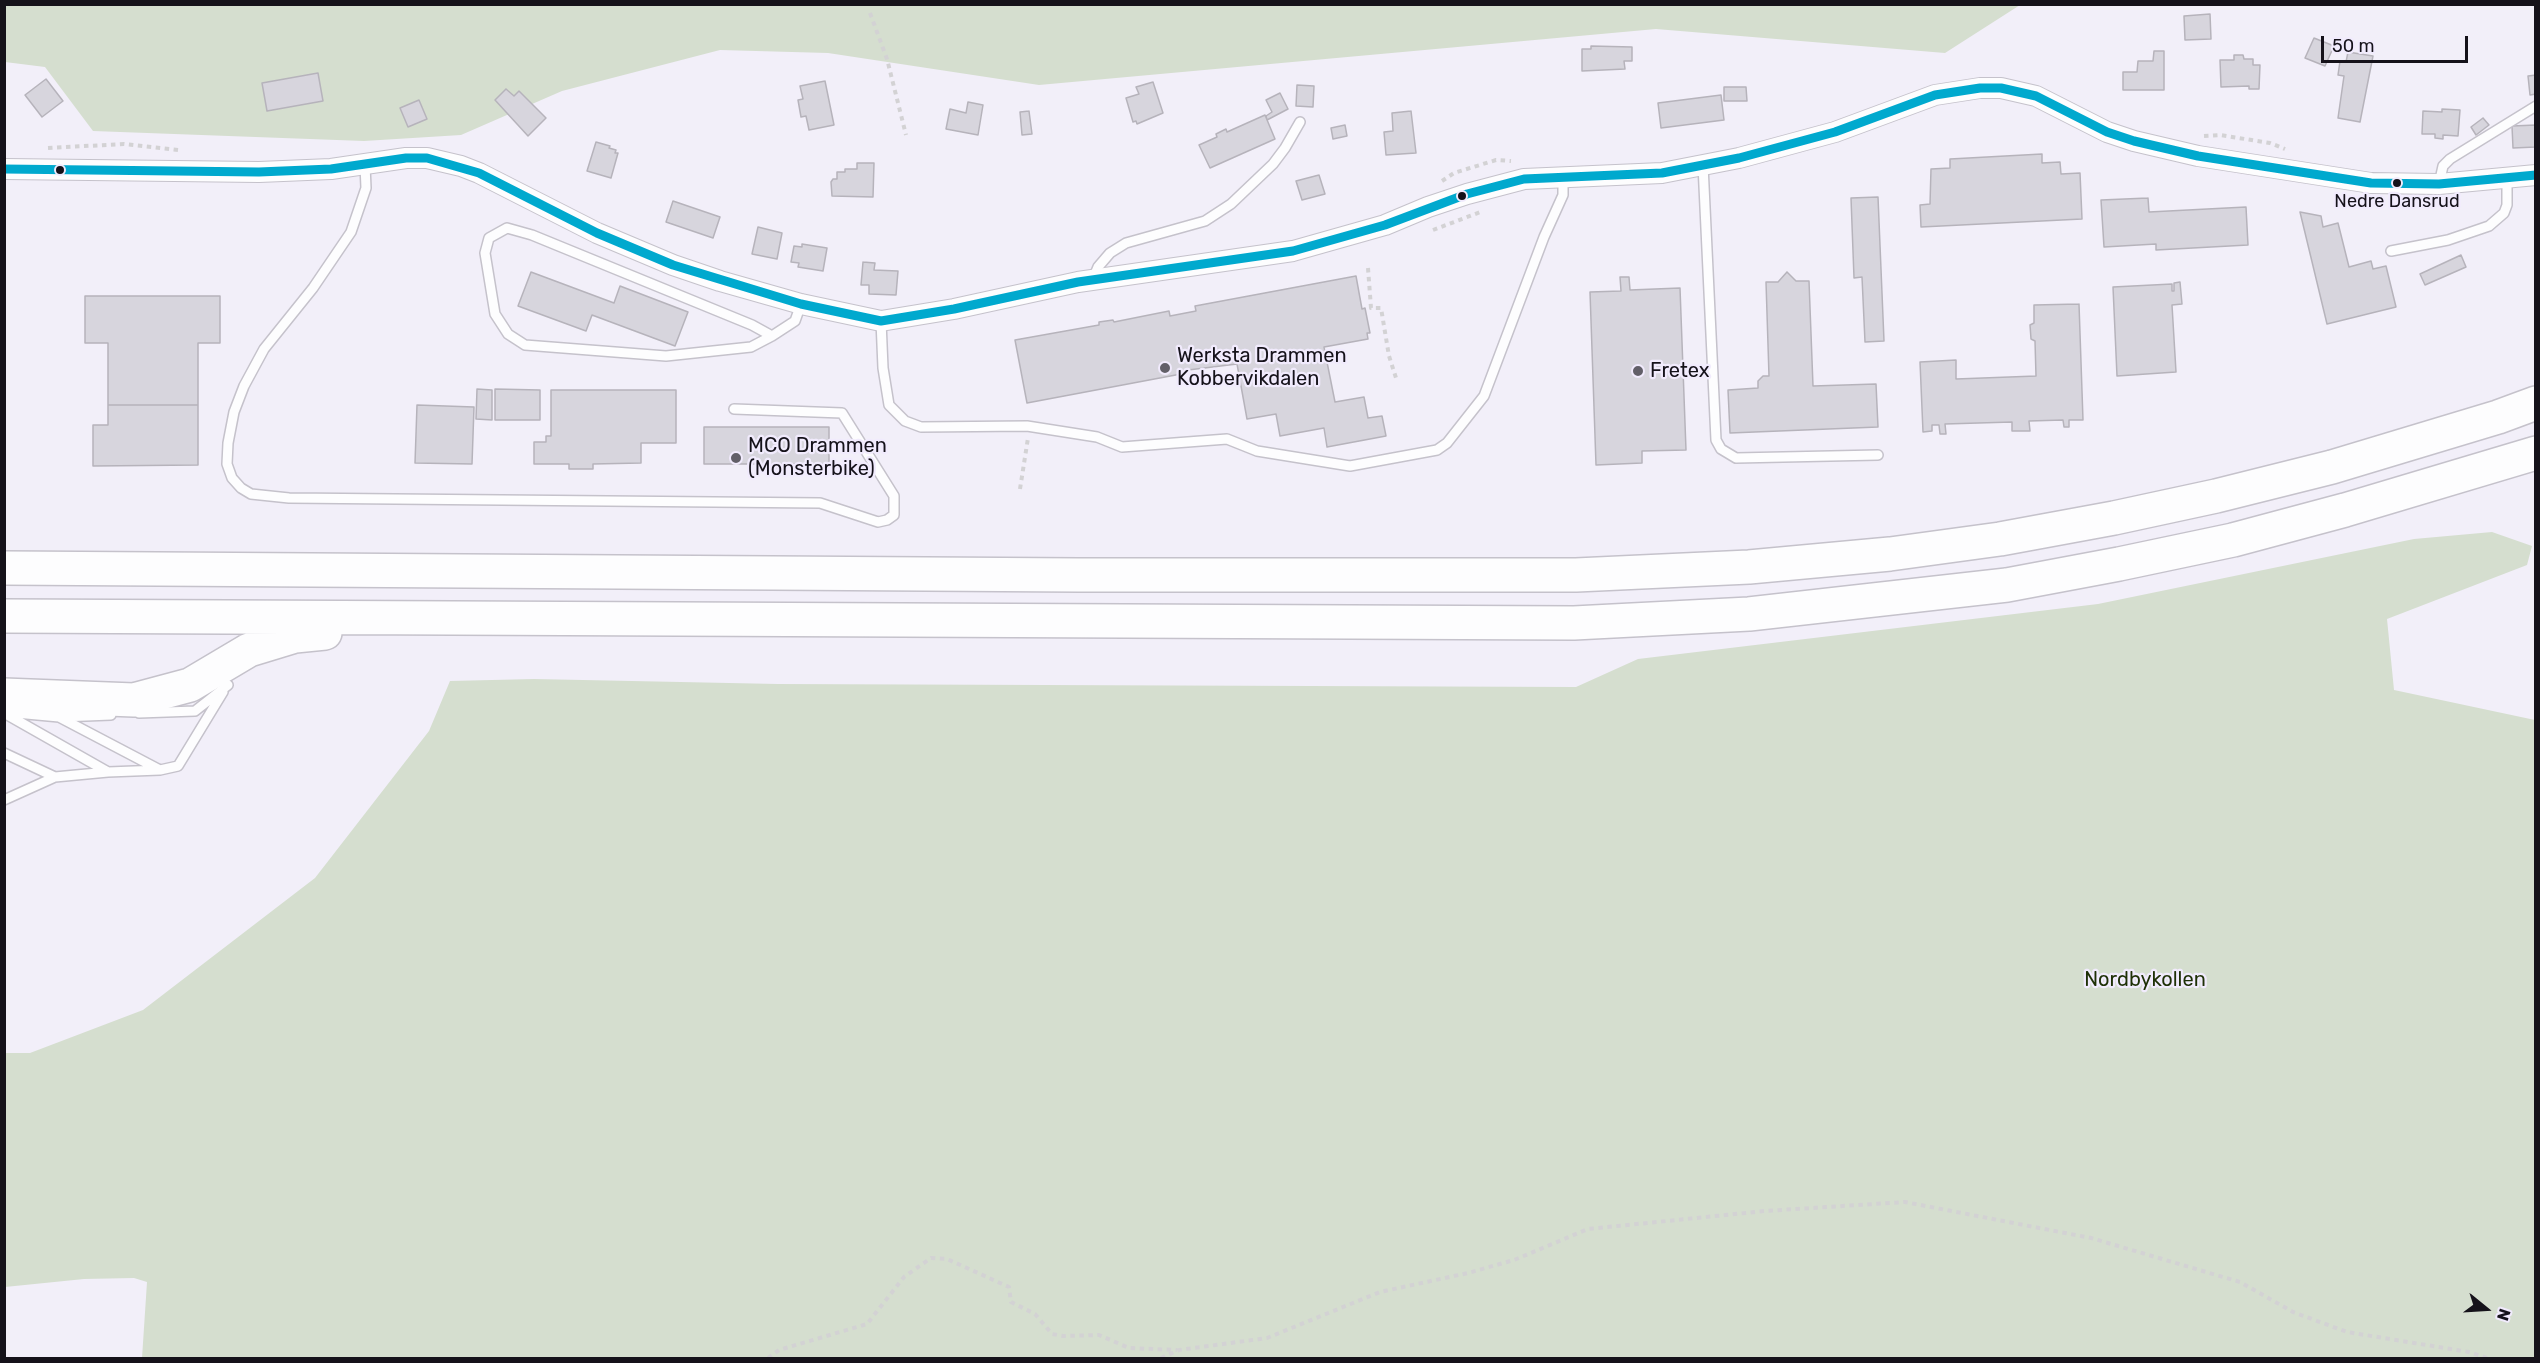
<!DOCTYPE html>
<html>
<head>
<meta charset="utf-8">
<style>
	body { margin:0 }
	#map { position:relative; width:2540px; height:1363px; overflow:hidden; background:#f2eff9; font-family:Rubik,sans-serif }
	canvas { display:block }
	.frame { position:absolute; inset:0; border:6px solid #15121a; pointer-events:none }
	.north { position:absolute; left:2456px; top:1279px; width:60px; height:60px; -webkit-text-stroke:4px #f1ebfd; paint-order:stroke; rotate:108deg; font-size:16px; font-weight:700; line-height:24px; text-align:center; color:#15121a }
	.north::after { content:''; display:block; margin:auto; width:21px; height:27px; background:#15121a; clip-path:polygon(50% 0,100% 100%,50% 72%,0 100%) }
	.scale { position:absolute; left:2321px; top:36px; width:147px; height:27px; box-sizing:border-box; border:3px solid #15121a; border-top:0; padding-left:8px; font-size:18px; line-height:21px; white-space:nowrap; color:#15121a; -webkit-text-stroke:4px #f1ebfd; paint-order:stroke }
</style>
</head>
<body>
<div id="map">
<canvas width="2540" height="1363"></canvas>
<div class="frame"></div>
<div class="north">N</div>
<div class="scale">50 m</div>
</div>
<script>
const ctx = document.querySelector('canvas').getContext('2d');
ctx.lineJoin = 'round';
function fill(path, color) {
  ctx.fillStyle = color;
  ctx.fill(path, 'evenodd');
}
function toPath(rows) {
  const path = new Path2D();
  for (const r of rows) {
    path.moveTo(r[0], r[1]);
    for (let i = 2; i < r.length; i += 2) path.lineTo(r[i], r[i + 1]);
  }
  return path;
}
function strokePath(path, color, width, dash) {
  ctx.strokeStyle = color;
  ctx.lineWidth = width;
  ctx.lineCap = dash ? 'butt' : 'round';
  ctx.setLineDash(dash || []);
  ctx.stroke(path);
}
function drawText(font, color, halo, rows, align = 'center') {
  ctx.font = font + ' Rubik,sans-serif';
  ctx.lineWidth = 4.5;
  ctx.setLineDash([]);
  ctx.textBaseline = 'middle';
  ctx.strokeStyle = halo;
  ctx.fillStyle = color;
  for (const [text, x, y, turn = 0] of rows) {
    ctx.save();
    ctx.translate(x, y);
    ctx.rotate((+turn || 0) * Math.PI / 180);
    ctx.textAlign = isNaN(turn) ? turn : align;
    if (halo) ctx.strokeText(text, 0, 0);
    ctx.fillText(text, 0, 0);
    ctx.restore();
  }
}
fill(toPath([
	[5,4,2020,5,1945,53,1656,29,1039,85,828,53,720,50,562,91,461,135,364,141,93,131,45,67,5,62],
	[2492,532,2532,546,2527,565,2387,619,2394,690,2535,720,2535,1358,142,1358,147,1282,134,1278,84,1279,5,1287,5,1053,30,1053,143,1010,315,878,429,731,450,681,534,679,778,684,1576,687,1638,659,2098,604,2414,539]
]), '#d5decf');
const building = toPath([
	[2210,14,2211,39,2185,40,2184,16,2210,14],
	[2314,38,2334,46,2325,66,2305,58,2314,38],
	[1591,46,1632,47,1632,61,1624,61,1625,69,1582,71,1582,49,1591,49,1591,46],
	[2154,51,2164,51,2164,90,2123,90,2123,72,2137,72,2138,61,2153,61,2154,51],
	[2348,52,2373,56,2360,122,2338,118,2344,76,2338,75,2340,61,2346,62,2348,52],
	[2234,55,2243,55,2244,59,2253,59,2253,65,2260,65,2259,89,2249,89,2249,86,2221,87,2220,60,2234,60,2234,55],
	[318,73,323,101,267,111,262,83,318,73],
	[2536,75,2536,94,2530,95,2528,76,2536,75],
	[46,79,63,101,42,117,25,95,46,79],
	[825,81,834,125,809,130,806,116,801,117,798,100,803,99,800,86,825,81],
	[1153,82,1163,113,1137,124,1136,121,1133,122,1126,98,1139,94,1136,87,1153,82],
	[1297,85,1314,86,1313,107,1296,106,1297,85],
	[1724,87,1746,87,1747,101,1724,101,1724,87],
	[506,89,514,96,519,91,546,118,528,136,495,100,506,89],
	[1280,93,1288,109,1267,120,1266,116,1272,112,1266,100,1280,93],
	[1721,95,1724,120,1661,128,1658,103,1721,95],
	[419,100,427,119,408,127,400,108,419,100],
	[968,102,983,105,978,135,946,129,950,109,966,113,968,102],
	[2442,109,2460,110,2458,136,2443,135,2443,139,2435,138,2435,134,2422,134,2423,111,2442,112,2442,109],
	[1029,111,1032,134,1022,135,1020,112,1029,111],
	[1411,111,1416,153,1386,155,1384,132,1393,131,1392,113,1411,111],
	[1265,115,1275,139,1210,168,1199,145,1217,137,1216,134,1226,129,1227,132,1265,115],
	[2483,118,2489,125,2476,135,2471,127,2483,118],
	[1345,125,1347,136,1333,139,1331,128,1345,125],
	[2536,125,2536,147,2513,148,2512,126,2536,125],
	[596,142,610,146,609,148,616,150,615,153,618,153,611,178,587,171,596,142],
	[2042,154,2042,163,2060,162,2061,174,2080,173,2082,219,1921,227,1920,205,1930,204,1931,169,1950,168,1950,159,2042,154],
	[857,163,874,163,873,197,832,196,831,182,833,179,837,179,837,172,845,172,845,169,857,169,857,163],
	[1319,175,1325,194,1302,200,1296,181,1319,175],
	[1878,197,1884,341,1865,342,1862,277,1854,278,1851,198,1878,197],
	[2148,198,2149,212,2246,207,2248,245,2156,250,2156,244,2104,247,2101,200,2148,198],
	[673,201,720,217,713,238,666,222,673,201],
	[2300,212,2321,216,2323,227,2338,223,2349,267,2371,261,2373,269,2386,266,2396,307,2327,324,2300,212],
	[758,227,782,233,777,259,752,254,758,227],
	[802,244,827,248,823,271,798,267,799,263,791,262,794,246,802,247,802,244],
	[2461,255,2466,267,2425,285,2420,274,2461,255],
	[863,262,875,263,874,270,898,271,896,295,869,294,869,285,861,285,863,262],
	[531,272,614,303,620,286,688,312,675,346,592,315,586,331,518,306,531,272],
	[1787,272,1796,281,1809,281,1813,386,1876,384,1878,427,1730,433,1728,390,1758,388,1758,381,1763,376,1769,376,1766,282,1778,282,1787,272],
	[1356,276,1362,309,1365,308,1370,333,1367,333,1368,339,1324,347,1335,402,1364,397,1368,418,1382,416,1386,436,1327,447,1324,428,1280,436,1276,414,1247,419,1237,364,1180,371,1181,374,1027,403,1015,340,1099,325,1099,322,1113,320,1114,322,1169,311,1170,316,1196,311,1195,306,1356,276],
	[1620,277,1629,277,1630,290,1680,288,1686,450,1642,451,1642,463,1596,465,1590,292,1621,291,1620,277],
	[2180,282,2182,304,2172,305,2176,372,2117,376,2113,287,2172,284,2172,291,2174,291,2174,283,2180,282],
	[85,296,220,296,220,343,198,343,198,405,108,405,108,343,85,343,85,296],
	[2079,304,2083,420,2069,420,2069,427,2064,427,2063,420,2029,421,2030,431,2012,431,2012,422,1945,424,1946,434,1940,434,1939,425,1932,425,1932,431,1923,432,1920,362,1956,360,1956,379,2036,376,2035,341,2031,339,2030,325,2034,323,2034,305,2079,304],
	[477,389,492,390,492,420,476,419,477,389],
	[495,389,540,390,540,420,495,420,495,389],
	[551,390,676,390,676,443,641,443,641,463,593,464,593,469,569,469,569,464,534,464,534,442,546,442,546,436,551,436,551,390],
	[108,405,198,405,198,465,93,466,93,425,108,425,108,405],
	[417,405,474,407,472,464,415,463,417,405],
	[704,427,829,427,829,464,776,464,775,472,758,472,758,464,704,464,704,427]
]);
fill(building, '#d7d5dd');
strokePath(building, '#b6b3bb', 1.5);
const lane = toPath([
	[365,165,366,188,351,232,313,288,264,349,244,386,234,412,228,443,227,464,232,478,241,488,251,494,289,498,820,503,878,522,887,520,894,515,894,496,842,413,734,409],
	[1703,165,1716,440,1721,449,1736,458,1878,455],
	[2439,184,2443,166,2450,159,2536,106],
	[2391,251,2448,240,2489,226,2504,213,2507,205,2507,178],
	[1093,279,1098,267,1110,253,1126,243,1205,221,1231,204,1273,164,1285,148,1300,122],
	[881,321,883,368,889,405,905,421,921,427,1027,426,1097,437,1122,447,1227,439,1257,451,1350,466,1437,450,1447,443,1484,396,1544,237,1563,195,1563,178],
	[772,336,752,325,532,235,507,228,489,238,485,253,495,314,508,334,525,345,666,356,751,347,772,336,795,321,801,304],
	[5,712,59,717,160,770,108,772],
	[4,713,108,772,55,777,4,800],
	[139,713,195,711,228,685],
	[61,717,111,715],
	[4,753,55,777],
	[160,770,178,766,223,692]
]);
const street = toPath([
	[4,169,259,172,331,169,406,158,427,158,461,166,479,173,597,233,673,265,720,281,801,304,881,321,954,309,1078,282,1293,251,1385,225,1428,207,1467,194,1524,179,1662,173,1739,158,1835,132,1935,95,1980,88,2001,88,2036,96,2107,132,2134,141,2198,156,2371,183,2439,184,2536,175]
]);
const highway = toPath([
	[4,568,1079,575,1576,575,1749,567,1890,554,2000,539,2114,518,2216,496,2332,467,2498,417,2536,403],
	[4,616,1574,623,1749,614,2007,585,2119,564,2233,540,2345,510,2536,453],
	[4,695,134,700,190,685,249,650,295,636,325,633]
]);
strokePath(lane, '#c5c2cb', 12);
strokePath(street, '#c5c2cb', 22);
strokePath(highway, '#c5c2cb', 36);
strokePath(toPath([
	[870,13,887,59,906,135],
	[2204,136,2220,135,2270,143,2285,149],
	[48,148,124,144,178,150],
	[1442,181,1454,173,1496,160,1511,161],
	[1433,230,1483,211],
	[1368,268,1371,308,1381,308,1389,356,1397,381],
	[1020,489,1028,438],
	[768,1358,779,1350,867,1324,904,1277,931,1258,947,1259,1009,1287,1011,1302,1035,1314,1052,1334,1063,1336,1099,1335,1129,1348,1177,1350],
	[1161,1358,1179,1350,1267,1338,1380,1292,1468,1273,1514,1260,1588,1229,1765,1211,1905,1202,2091,1238,2240,1282,2293,1312,2347,1332,2469,1352,2487,1358]
]), '#d3d2d4', 4, [4.5, 4.5]);
strokePath(lane, '#fdfdfe', 9);
strokePath(street, '#fdfdfe', 20);
strokePath(highway, '#fdfdfe', 33);
strokePath(toPath([
	[4,169,259,172,331,169,406,158,427,158,479,173,597,233,673,265,801,304,881,321,954,309,1078,282,1293,251,1385,225,1467,194,1524,179,1662,173,1739,158,1835,132,1935,95,1980,88,2001,88,2036,96,2107,132,2134,141,2198,156,2371,183,2439,184,2536,175]
]), '#00a9ce', 9);
for (const [x, y, r, color] of [
	[60,170,5,"#15121a"],
	[2397,183,5,"#15121a"],
	[1462,196,5,"#15121a"],
	[1165,368,6,"#625f68"],
	[1638,371,6,"#625f68"],
	[736,458,6,"#625f68"]
]) {
  const dot = new Path2D();
  dot.arc(x, y, r, 0, 2 * Math.PI);
  ctx.fillStyle = color;
  ctx.fill(dot);
  strokePath(dot, '#f1ebfd', 2);
}
drawText('18px', '#15121a', '#f1ebfd', [
	["Nedre Dansrud",2397,202]
]);
drawText('20px', '#15121a', '#f1ebfd', [
	["Werksta Drammen",1177,356],
	["Kobbervikdalen",1177,379],
	["Fretex",1650,371],
	["MCO Drammen",748,446],
	["(Monsterbike)",748,469]
], 'left');
drawText('20px', '#1e3006', '#f1ebfd', [
	["Nordbykollen",2145,980]
]);
</script>
</body>
</html>
